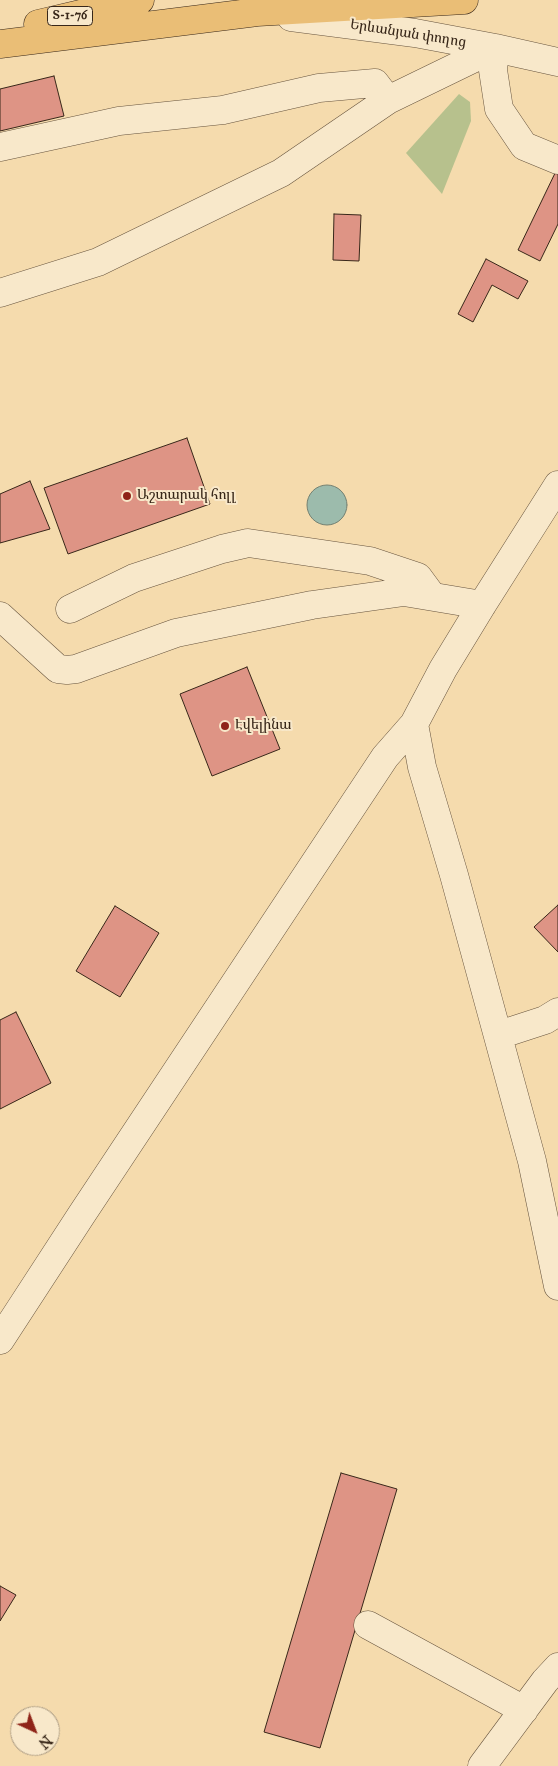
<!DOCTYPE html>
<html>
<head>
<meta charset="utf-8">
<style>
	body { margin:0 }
	#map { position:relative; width:558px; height:1766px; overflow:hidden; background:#f5dbad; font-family:"IM FELL Great Primer",serif }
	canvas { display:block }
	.north { position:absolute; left:10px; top:1706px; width:50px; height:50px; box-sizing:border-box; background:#f8e8ca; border:1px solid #ab9b83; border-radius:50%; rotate:137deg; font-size:14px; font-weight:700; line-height:20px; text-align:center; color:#382719 }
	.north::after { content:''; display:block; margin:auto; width:18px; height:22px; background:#8f2418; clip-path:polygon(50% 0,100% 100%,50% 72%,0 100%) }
</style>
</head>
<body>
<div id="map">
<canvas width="558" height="1766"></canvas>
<div class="north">N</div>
</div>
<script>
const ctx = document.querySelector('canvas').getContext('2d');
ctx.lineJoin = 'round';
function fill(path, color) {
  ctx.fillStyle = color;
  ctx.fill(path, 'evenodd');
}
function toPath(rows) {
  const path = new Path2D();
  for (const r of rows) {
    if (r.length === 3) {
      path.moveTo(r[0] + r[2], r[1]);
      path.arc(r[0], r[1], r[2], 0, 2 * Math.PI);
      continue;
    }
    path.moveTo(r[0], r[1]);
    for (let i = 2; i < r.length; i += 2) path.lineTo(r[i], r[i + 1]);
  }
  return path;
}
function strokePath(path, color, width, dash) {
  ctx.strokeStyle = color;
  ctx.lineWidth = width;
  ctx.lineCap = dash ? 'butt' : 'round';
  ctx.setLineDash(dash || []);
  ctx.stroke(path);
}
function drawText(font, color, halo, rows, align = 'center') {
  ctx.font = font + ' "IM FELL Great Primer","Noto Serif Armenian",serif';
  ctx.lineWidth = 4;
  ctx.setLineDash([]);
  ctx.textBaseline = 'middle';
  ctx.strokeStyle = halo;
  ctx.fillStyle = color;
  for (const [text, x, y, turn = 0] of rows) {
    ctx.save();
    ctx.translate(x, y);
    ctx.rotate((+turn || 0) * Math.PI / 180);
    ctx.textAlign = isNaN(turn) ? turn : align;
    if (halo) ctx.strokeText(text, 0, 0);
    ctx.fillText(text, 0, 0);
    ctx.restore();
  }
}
fill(toPath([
	[459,94,470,102,471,121,442,194,406,153]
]), '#b7c18d');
const water = toPath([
	[327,505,20]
]);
fill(water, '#9cbbac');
strokePath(water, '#748071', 1);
const building = toPath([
	[54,76,64,116,0,131,0,89,54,76],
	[558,167,558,224,540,261,518,250,558,167],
	[334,214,361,215,359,261,333,260,334,214],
	[486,259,528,281,518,299,492,285,473,322,458,314,486,259],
	[187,438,210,504,68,554,44,488,187,438],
	[30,481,50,529,0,543,0,494,30,481],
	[247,667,280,749,212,776,180,694,247,667],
	[558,905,558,952,534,927,558,905],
	[115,906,159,933,120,997,76,971,115,906],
	[16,1012,51,1083,0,1109,0,1020,16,1012],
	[341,1473,397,1489,320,1748,264,1732,341,1473],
	[0,1586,16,1595,0,1621,0,1586]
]);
fill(building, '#de9485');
strokePath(building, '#382719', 1);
const minor = toPath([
	[291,17,415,33,495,48,558,62],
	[495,48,493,70,499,109,524,146,558,160],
	[0,147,119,121,223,110,319,88,375,83,388,100],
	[0,293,98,262,281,173,388,100,495,48],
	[70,609,134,578,222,549,248,543,370,561,418,577,432,596],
	[0,616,58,669,67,670,76,669,176,633,312,605,404,592,482,605],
	[414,724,422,767,454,875,532,1161,558,1286],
	[499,1035,545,1020,558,1012],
	[0,1340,82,1214,385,757,414,724,443,669,482,605,558,485],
	[368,1625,524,1710],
	[482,1766,545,1681,558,1667]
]);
const highway = toPath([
	[38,24,140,0],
	[0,44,257,12,464,0]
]);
strokePath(minor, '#67543e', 29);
strokePath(highway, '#382719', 29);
strokePath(minor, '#f8e8ca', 28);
strokePath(highway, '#eabe76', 28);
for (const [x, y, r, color] of [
	[127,496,5,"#8f2418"],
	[225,726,5,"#8f2418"]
]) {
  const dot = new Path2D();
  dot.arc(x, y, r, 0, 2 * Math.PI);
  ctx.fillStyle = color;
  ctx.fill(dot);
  strokePath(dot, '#f8e8ca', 2);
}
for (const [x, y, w] of [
	[70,16,45]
]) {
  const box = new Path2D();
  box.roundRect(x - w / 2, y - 9.5, w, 19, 4);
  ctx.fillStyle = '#f8e8ca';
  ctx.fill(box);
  strokePath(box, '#382719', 1);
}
drawText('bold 12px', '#382719', null, [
	["Տ-1-76",70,16]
]);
drawText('14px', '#382719', '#f8e8ca', [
	["Երևանյան փողոց",408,34,9]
]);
drawText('14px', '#382719', '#f8e8ca', [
	["Աշտարակ հոլլ",137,496],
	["Էվելինա",235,726]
], 'left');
</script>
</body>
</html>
